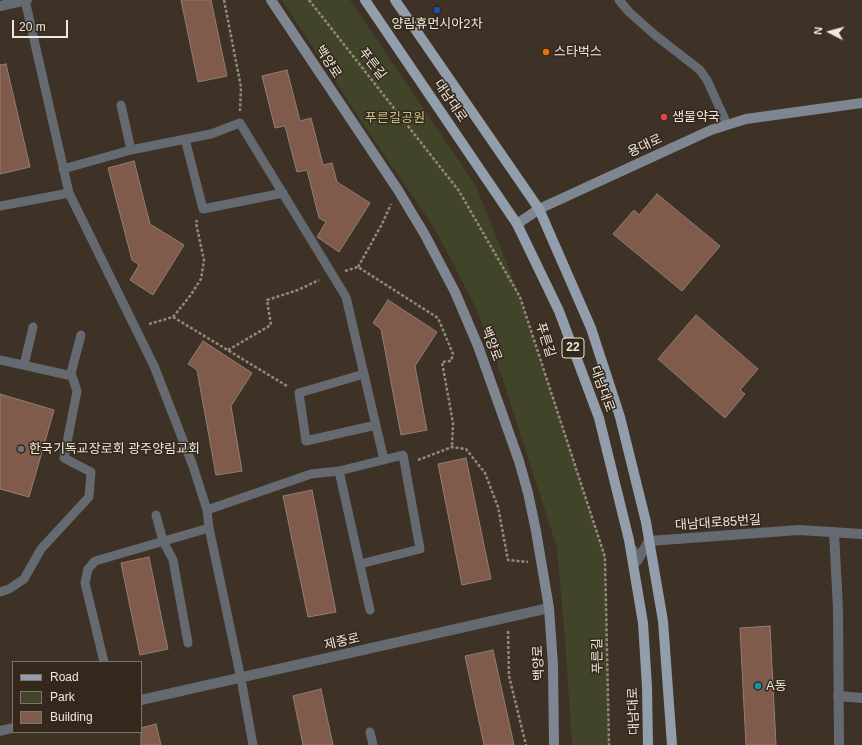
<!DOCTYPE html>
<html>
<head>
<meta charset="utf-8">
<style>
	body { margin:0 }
	#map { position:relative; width:862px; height:745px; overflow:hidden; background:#3d3225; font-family:Helvetica,sans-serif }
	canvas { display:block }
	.legend { position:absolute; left:12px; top:661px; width:130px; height:72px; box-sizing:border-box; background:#33281b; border:1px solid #7e7569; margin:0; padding:5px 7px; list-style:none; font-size:12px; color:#efe8df }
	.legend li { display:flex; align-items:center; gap:8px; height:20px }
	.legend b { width:20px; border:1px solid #7e7569 }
	.north { position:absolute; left:810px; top:12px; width:40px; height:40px; -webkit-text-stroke:3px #33281b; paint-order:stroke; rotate:276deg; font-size:11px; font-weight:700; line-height:16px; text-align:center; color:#efe8df }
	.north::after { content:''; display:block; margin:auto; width:14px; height:18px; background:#efe8df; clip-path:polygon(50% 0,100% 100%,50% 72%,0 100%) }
	.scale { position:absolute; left:12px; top:20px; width:56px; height:18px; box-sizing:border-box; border:2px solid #efe8df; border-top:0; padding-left:5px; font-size:12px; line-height:14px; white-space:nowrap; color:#efe8df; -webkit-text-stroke:3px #33281b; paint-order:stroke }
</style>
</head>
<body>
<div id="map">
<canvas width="862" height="745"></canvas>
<ul class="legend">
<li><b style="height:5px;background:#929eab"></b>Road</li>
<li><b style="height:11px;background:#42442a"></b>Park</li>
<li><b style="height:11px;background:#805a4b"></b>Building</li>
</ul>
<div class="north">N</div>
<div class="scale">20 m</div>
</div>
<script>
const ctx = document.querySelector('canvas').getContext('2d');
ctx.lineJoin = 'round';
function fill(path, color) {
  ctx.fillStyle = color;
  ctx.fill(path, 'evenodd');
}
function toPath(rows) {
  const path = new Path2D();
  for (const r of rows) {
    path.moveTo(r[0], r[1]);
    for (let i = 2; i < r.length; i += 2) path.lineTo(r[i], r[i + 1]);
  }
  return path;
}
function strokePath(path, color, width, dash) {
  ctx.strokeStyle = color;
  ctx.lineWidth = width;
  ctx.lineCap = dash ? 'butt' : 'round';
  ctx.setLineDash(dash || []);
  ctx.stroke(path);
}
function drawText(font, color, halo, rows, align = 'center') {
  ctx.font = font + ' Helvetica,"Noto Sans KR",sans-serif';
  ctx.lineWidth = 3;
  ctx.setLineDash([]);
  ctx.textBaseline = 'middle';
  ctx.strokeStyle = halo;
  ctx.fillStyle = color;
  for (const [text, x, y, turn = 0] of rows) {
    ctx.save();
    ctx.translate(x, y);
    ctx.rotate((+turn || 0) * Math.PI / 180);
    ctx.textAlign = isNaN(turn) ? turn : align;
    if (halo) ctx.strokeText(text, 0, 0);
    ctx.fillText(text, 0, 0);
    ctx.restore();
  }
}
fill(toPath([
	[282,0,350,0,476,186,520,297,605,557,609,745,572,745,565,638,557,548,502,377,475,306,435,229,364,125]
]), '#42442a');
const building = toPath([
	[181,0,211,0,227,76,198,82,181,0],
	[6,64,30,167,0,174,0,65,6,64],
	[287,70,300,121,311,118,323,165,332,163,337,182,370,203,339,252,317,237,326,222,319,218,307,170,297,172,285,126,275,128,262,76,287,70],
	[134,161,150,224,184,245,153,295,130,280,139,265,132,260,108,168,134,161],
	[657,194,720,246,682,291,613,234,634,210,639,215,657,194],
	[388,300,437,332,415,366,427,430,401,435,381,329,373,323,388,300],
	[696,315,758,369,740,390,745,394,725,418,658,359,696,315],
	[203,341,252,373,231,406,242,471,216,475,197,370,188,364,203,341],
	[0,394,54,410,29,497,0,489,0,394],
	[466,458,491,579,462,585,438,464,466,458],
	[312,490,336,612,308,617,283,496,312,490],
	[149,557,168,649,140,655,121,563,149,557],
	[770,626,776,745,746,745,740,628,770,626],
	[493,650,514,745,484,745,465,656,493,650],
	[321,689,333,745,303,745,293,696,321,689],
	[156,724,161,745,141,745,141,728,156,724]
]);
fill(building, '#805a4b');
strokePath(building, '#927e76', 1);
strokePath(toPath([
	[224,0,241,87,240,111],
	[309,0,459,191,520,297,605,557,609,745],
	[358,267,382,224,391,204],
	[345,271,358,267,438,318,453,354,451,361,442,362,453,423,452,447],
	[173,317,190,296,201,279,204,260,196,223,197,220],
	[149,324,173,317,287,386],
	[228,350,271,325,267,300,298,290,319,280],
	[418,460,452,447,466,449,485,473,498,507,508,560,528,562],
	[508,631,509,676,526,745]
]), '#92897d', 2.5, [3, 2]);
strokePath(toPath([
	[619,0,629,12,655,35,700,70,707,80,727,124],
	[121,105,131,150],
	[185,139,203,209,283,193],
	[63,169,131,150,211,134,240,123,346,297,384,460],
	[69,193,154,366,193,466,207,510],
	[0,206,69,193,25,0],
	[0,360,72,376],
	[24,365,33,327],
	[364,374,299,393,306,441,376,425],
	[339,471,370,610],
	[156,515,163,541,173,560,188,643],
	[0,592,9,589,24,579,41,549,89,497,91,472,64,458,77,391,71,373,81,335],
	[104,662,85,583,88,569,95,561,209,528],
	[370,732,373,745],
	[253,745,241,679,209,528,207,510,311,474,339,471,403,455,420,549,360,564]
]), '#646a70', 9);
strokePath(toPath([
	[0,6,27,0],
	[834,532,838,609,839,745],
	[633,550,637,561,649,541,799,530,862,534],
	[838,696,862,698],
	[141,700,549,608],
	[0,731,13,728]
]), '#646a70', 10);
strokePath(toPath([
	[271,0,398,190,425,235,455,292,478,346,519,461,528,493,536,531,549,608,553,665,554,745],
	[517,224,539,209,711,130,746,119,862,103]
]), '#7e8791', 10);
strokePath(toPath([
	[365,0,517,224,559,311,599,418,629,540,643,623,647,687,648,745],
	[395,0,539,209,591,328,620,417,646,522,663,621,672,745]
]), '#929eab', 10);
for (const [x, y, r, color] of [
	[437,10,4,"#1a4fb4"],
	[546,52,4,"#e8710a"],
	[664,117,4,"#e0444e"],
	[21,449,4,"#6b7280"],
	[758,686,4,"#0f9aa8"]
]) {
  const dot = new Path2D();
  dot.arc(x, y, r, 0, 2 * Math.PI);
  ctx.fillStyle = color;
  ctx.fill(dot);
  strokePath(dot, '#33281b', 1.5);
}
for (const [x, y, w] of [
	[573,348,22]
]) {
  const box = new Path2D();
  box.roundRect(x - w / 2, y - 10, w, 20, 3);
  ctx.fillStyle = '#33281b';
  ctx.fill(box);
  strokePath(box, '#efe8df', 1);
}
drawText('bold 12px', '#efe8df', null, [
	["22",573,348]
]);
drawText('13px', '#efe8df', '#33281b', [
	["양림휴먼시아2차",437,24,"center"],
	["스타벅스",554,52],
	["샘물약국",672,117],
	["한국기독교장로회 광주양림교회",29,449],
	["A동",766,686]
], 'left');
drawText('13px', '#efe8df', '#33281b', [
	["백양로",328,62,57],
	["푸른길",372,64,52],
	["대남대로",450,101,56],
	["용대로",645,146,-25],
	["푸른길",545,340,72],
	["백양로",491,344,69],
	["대남대로",602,389,70],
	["대남대로85번길",718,523,-4],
	["제중로",342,642,-13],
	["푸른길",598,656,-91],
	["백양로",539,663,-92],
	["대남대로",634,711,-92]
]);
drawText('13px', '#c1c583', '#33281b', [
	["푸른길공원",395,118]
]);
</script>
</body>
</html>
